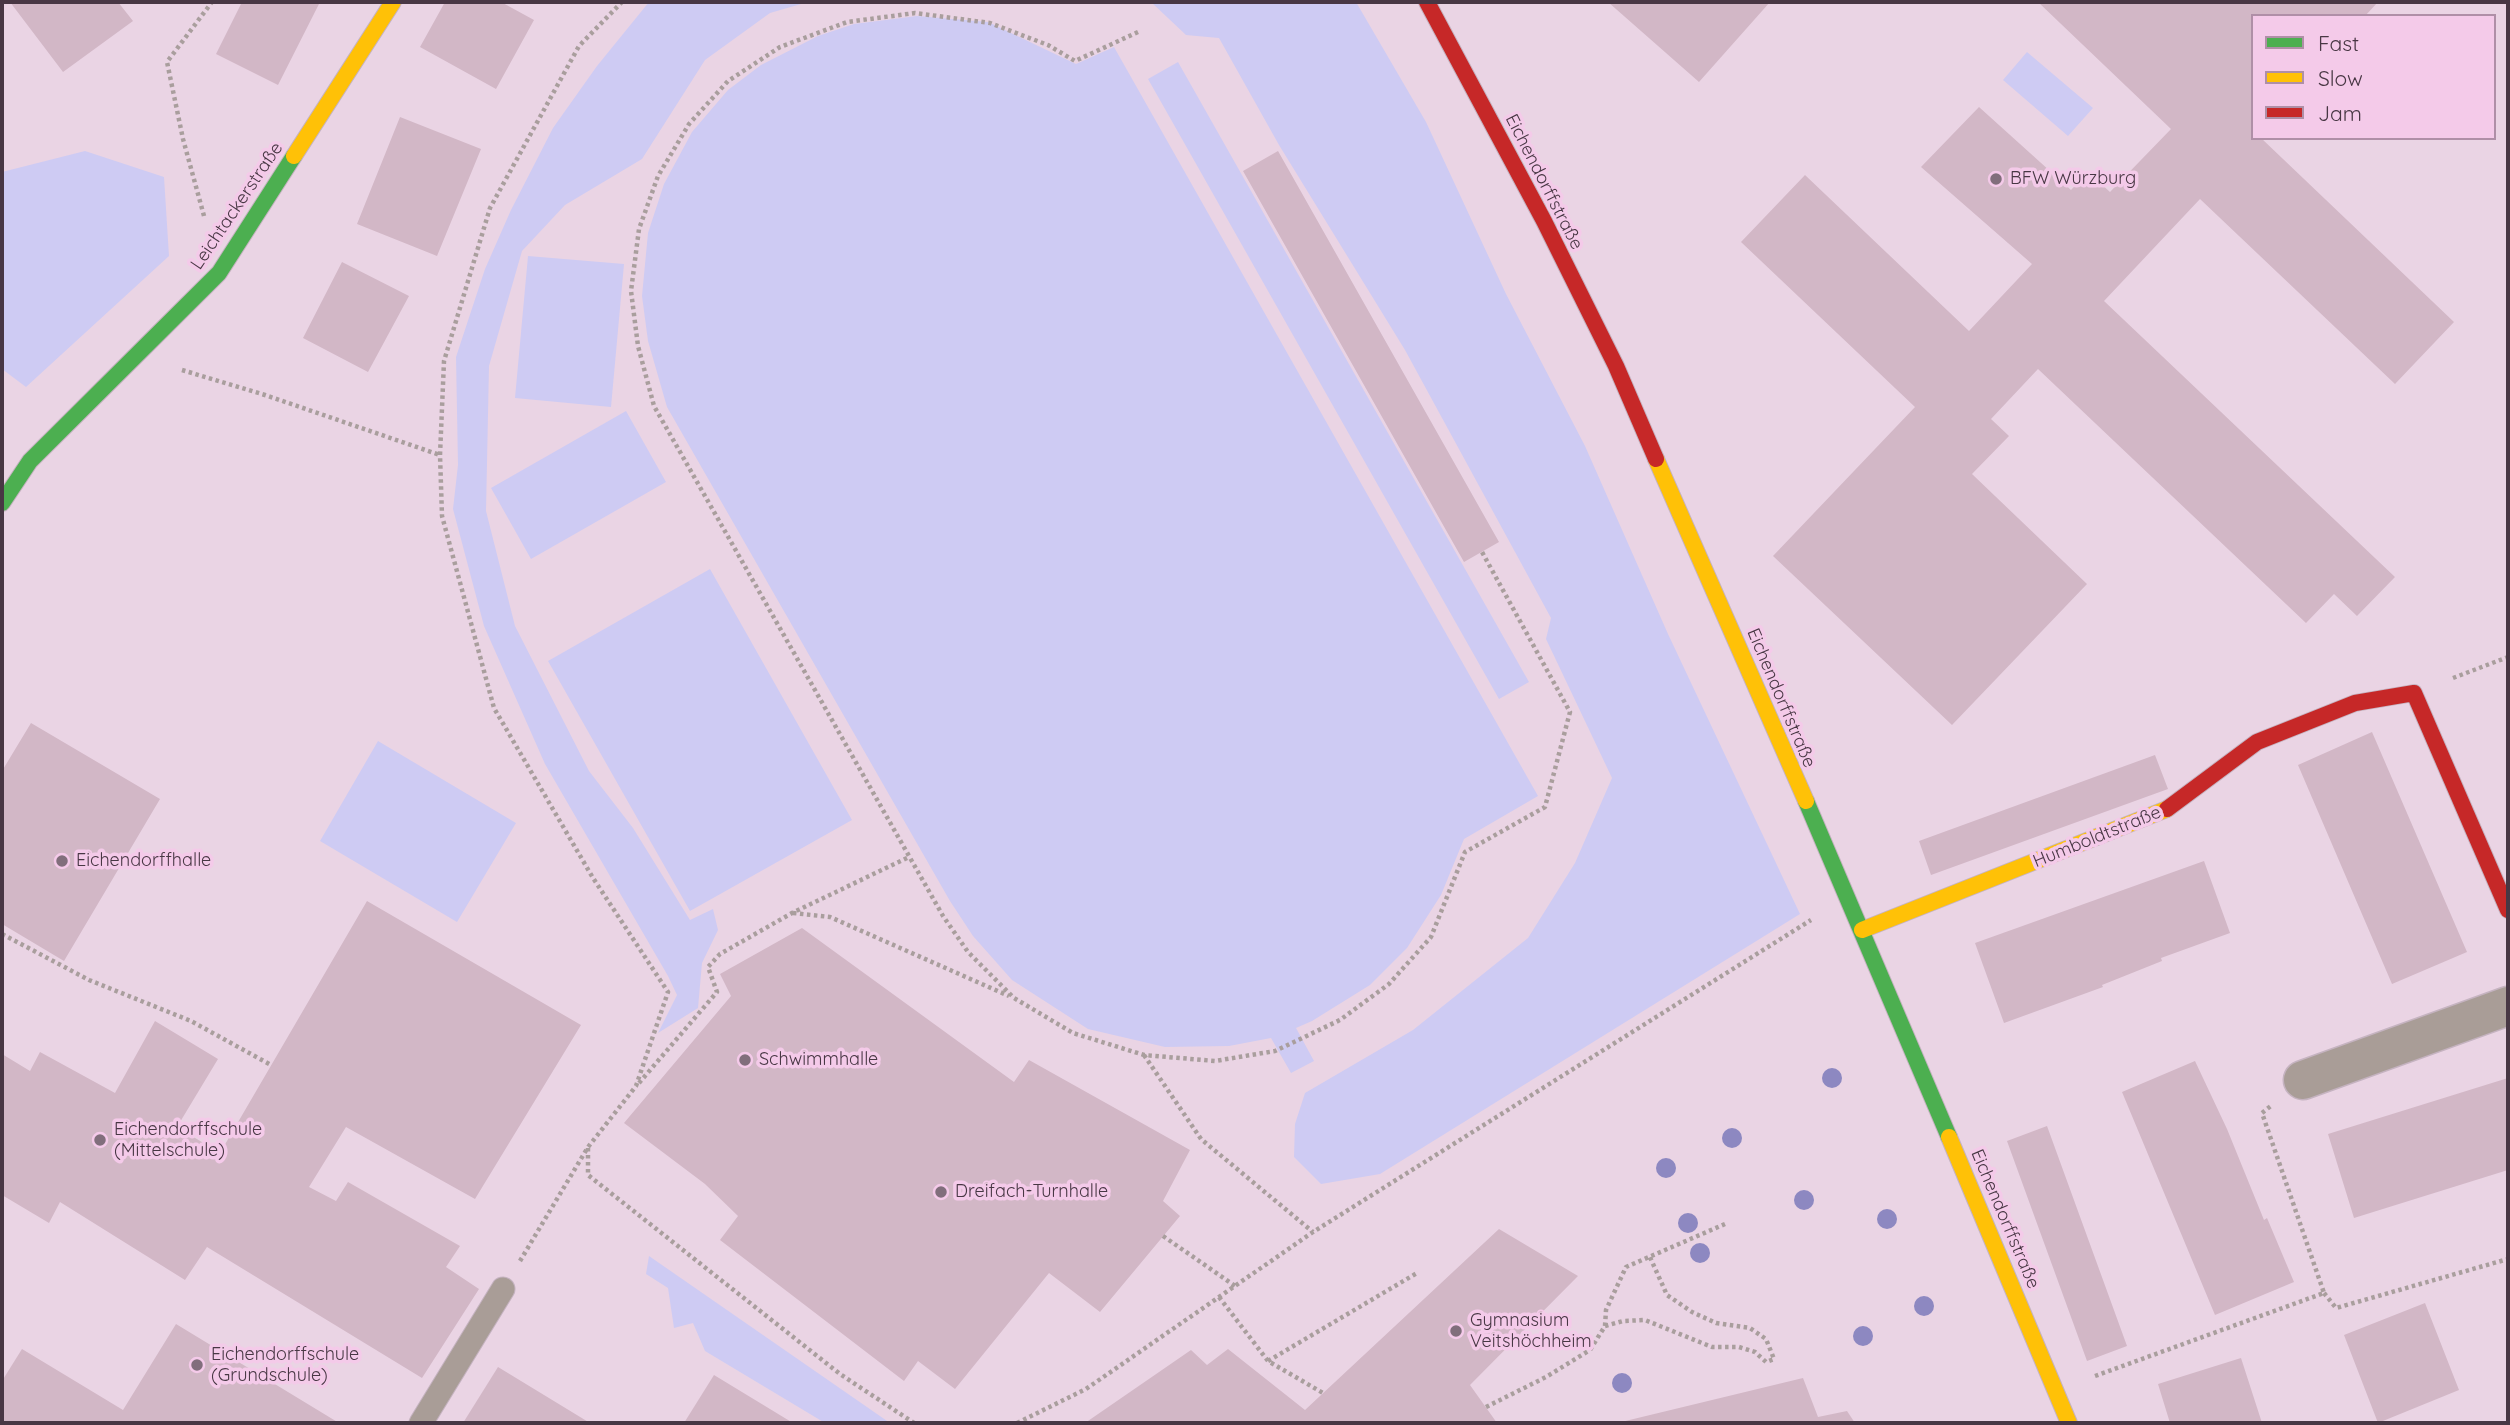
<!DOCTYPE html>
<html>
<head>
<meta charset="utf-8">
<style>
	body { margin:0 }
	#map { position:relative; width:2510px; height:1425px; overflow:hidden; background:#ead4e4; font-family:Quicksand,sans-serif }
	canvas { display:block }
	.frame { position:absolute; inset:0; border:4px solid #483744; pointer-events:none }
	.legend { position:absolute; left:2251px; top:14px; width:245px; height:126px; box-sizing:border-box; background:#f4cae9; border:2px solid #af8fa7; margin:0; padding:9px 12px; list-style:none; font-size:21px; color:#483744 }
	.legend li { display:flex; align-items:center; gap:14px; height:35px }
	.legend b { width:35px; border:2px solid #af8fa7 }
</style>
</head>
<body>
<div id="map">
<canvas width="2510" height="1425"></canvas>
<div class="frame"></div>
<ul class="legend">
<li><b style="height:9px;background:#4caf50"></b>Fast</li>
<li><b style="height:9px;background:#ffc107"></b>Slow</li>
<li><b style="height:9px;background:#c62828"></b>Jam</li>
</ul>
</div>
<script>
const ctx = document.querySelector('canvas').getContext('2d');
ctx.lineJoin = 'round';
function fill(path, color) {
  ctx.fillStyle = color;
  ctx.fill(path, 'evenodd');
}
function toPath(rows) {
  const path = new Path2D();
  for (const r of rows) {
    path.moveTo(r[0], r[1]);
    for (let i = 2; i < r.length; i += 2) path.lineTo(r[i], r[i + 1]);
  }
  return path;
}
function strokePath(path, color, width, dash) {
  ctx.strokeStyle = color;
  ctx.lineWidth = width;
  ctx.lineCap = dash ? 'butt' : 'round';
  ctx.setLineDash(dash || []);
  ctx.stroke(path);
}
function drawText(font, color, halo, rows, align = 'center') {
  ctx.font = font + ' Quicksand,sans-serif';
  ctx.lineWidth = 7;
  ctx.setLineDash([]);
  ctx.textBaseline = 'middle';
  ctx.strokeStyle = halo;
  ctx.fillStyle = color;
  for (const [text, x, y, turn = 0] of rows) {
    ctx.save();
    ctx.translate(x, y);
    ctx.rotate((+turn || 0) * Math.PI / 180);
    ctx.textAlign = isNaN(turn) ? turn : align;
    if (halo) ctx.strokeText(text, 0, 0);
    ctx.fillText(text, 0, 0);
    ctx.restore();
  }
}
fill(toPath([
	[649,2,808,2,770,13,705,60,642,159,565,205,522,251,489,366,486,511,515,626,589,771,633,828,690,920,713,909,718,930,702,963,698,1008,658,1033,677,995,668,976,545,764,484,626,453,509,458,465,456,357,485,269,511,210,553,128,597,66],
	[1151,2,1356,2,1426,122,1506,294,1585,446,1668,634,1800,914,1380,1174,1321,1184,1294,1157,1295,1124,1305,1093,1413,1030,1528,938,1575,863,1612,778,1546,639,1551,618,1405,350,1279,145,1219,38,1186,35],
	[917,16,988,22,1076,64,1114,47,1538,796,1464,839,1441,895,1407,948,1370,985,1312,1021,1296,1028,1314,1061,1291,1073,1271,1038,1229,1046,1165,1047,1088,1029,1012,980,973,936,950,901,667,407,648,341,642,296,648,233,664,184,692,132,728,90,761,65,818,36,854,24],
	[2027,52,2093,108,2068,136,2003,80],
	[1178,62,1529,682,1499,699,1148,79],
	[85,151,164,177,169,256,26,387,2,369,2,172],
	[528,256,624,264,611,407,515,398],
	[626,411,666,482,531,559,491,488],
	[710,569,852,820,690,911,548,661],
	[378,741,516,823,457,922,320,841],
	[649,1256,890,1423,825,1423,705,1351,693,1323,674,1328,668,1288,646,1274]
]), '#cecbf3');
fill(toPath([
	[10,2,118,2,133,21,63,72],
	[242,2,320,2,278,85,216,54],
	[445,2,501,2,534,20,496,89,420,47],
	[1608,2,1770,2,1699,82],
	[2038,2,2378,2,2365,16,2253,16,2253,138,2261,138,2454,322,2395,384,2200,199,2104,301,2395,577,2357,616,2334,594,2306,623,2038,369,1991,419,2009,436,1972,474,2087,584,1952,725,1773,556,1915,407,1741,242,1805,175,1969,331,2032,264,1921,167,1979,107,2071,190,2088,172,2110,192,2171,129],
	[400,117,481,149,437,256,357,224],
	[1278,151,1499,542,1464,562,1243,171],
	[342,262,409,296,368,372,303,338],
	[31,723,160,799,64,961,2,924,2,771],
	[2372,732,2467,952,2392,984,2298,765],
	[2155,755,2168,789,1931,875,1919,841],
	[2204,861,2230,933,2161,958,2162,961,2102,985,2103,987,2004,1023,1975,943],
	[367,901,581,1025,475,1199,346,1127,309,1187,336,1201,348,1182,460,1246,446,1267,479,1289,422,1378,207,1247,185,1280,60,1202,49,1223,2,1195,2,1054,30,1071,40,1052,115,1093,155,1021,218,1059,177,1127,220,1153],
	[802,928,1014,1082,1029,1060,1190,1150,1163,1201,1180,1216,1100,1312,1049,1273,955,1389,918,1361,904,1381,720,1240,738,1216,705,1184,624,1123,731,996,720,974],
	[2195,1061,2227,1129,2264,1220,2267,1218,2294,1282,2215,1315,2122,1092],
	[2508,1078,2508,1170,2354,1218,2328,1134],
	[2047,1126,2127,1346,2087,1361,2007,1141],
	[1499,1229,1578,1276,1470,1385,1497,1423,1085,1423,1191,1350,1207,1365,1228,1349,1305,1410],
	[2425,1303,2459,1390,2378,1423,2344,1335],
	[176,1324,339,1423,2,1423,2,1381,22,1349,123,1410],
	[2241,1358,2262,1423,2170,1423,2158,1384],
	[498,1367,590,1423,463,1423],
	[714,1375,793,1423,684,1423],
	[1803,1378,1818,1417,1847,1411,1855,1423,1617,1423]
]), '#d2b7c6');
const lane = toPath([
	[421,1423,503,1289]
]);
const street = toPath([
	[2303,1080,2508,1006]
]);
const fast = toPath([
	[2,503,30,461,219,273,294,156],
	[1806,801,1949,1137]
]);
const slow = toPath([
	[294,156,393,2],
	[1656,459,1806,801],
	[1862,930,2167,809],
	[1949,1137,2069,1423]
]);
const jam = toPath([
	[1427,2,1544,221,1616,366,1656,459],
	[2167,809,2257,742,2355,703,2414,693,2508,910]
]);
strokePath(lane, '#c5b3c0', 25);
strokePath(street, '#c5b3c0', 41);
strokePath(fast, '#c5b3c0', 18);
strokePath(slow, '#c5b3c0', 18);
strokePath(jam, '#c5b3c0', 18);
strokePath(toPath([
	[1138,32,1075,61,1048,45,990,23,915,13,847,22,780,47,728,81,689,124,658,176,639,229,631,291,638,346,654,406,943,916,968,952,1014,998,1073,1033,1144,1055,1215,1061,1275,1051,1340,1020,1389,984,1431,937,1465,852,1545,807,1570,712,1482,552],
	[204,216,183,139,167,62,212,2],
	[182,370,265,395,440,455],
	[2453,678,2508,657],
	[793,913,830,917,1009,996],
	[2,934,89,980,191,1021,271,1065],
	[1144,1055,1201,1139,1313,1232],
	[639,1083,717,992,708,967,720,954,792,913,909,857],
	[588,1148,588,1175,840,1374,914,1423],
	[1163,1236,1235,1286],
	[520,1261,588,1147,636,1086,668,992,593,878,494,708,442,516,440,455,444,361,490,208,579,46,622,2],
	[2324,1293,2336,1308,2508,1259],
	[1219,1297,1268,1361,1323,1393],
	[1605,1326,1623,1321,1645,1320,1712,1347,1739,1347,1755,1352,1766,1362,1774,1359,1766,1339,1750,1328,1716,1323,1692,1312,1667,1295,1649,1255],
	[1268,1361,1417,1273],
	[2095,1376,2324,1293,2262,1113,2272,1105],
	[1486,1407,1546,1377,1590,1350,1605,1326,1606,1310,1626,1267,1725,1224],
	[1017,1423,1086,1389,1313,1232,1811,920]
]), '#a99e9d', 4.5, [3.5, 3.5]);
strokePath(lane, '#a99d97', 23);
strokePath(street, '#a99d97', 38);
strokePath(fast, '#4caf50', 16);
strokePath(slow, '#ffc107', 16);
strokePath(jam, '#c62828', 16);
ctx.fillStyle = '#8d88c1';
for (const [x, y] of [
	[1832,1078],
	[1732,1138],
	[1666,1168],
	[1804,1200],
	[1887,1219],
	[1688,1223],
	[1700,1253],
	[1924,1306],
	[1863,1336],
	[1622,1383]
]) {
  ctx.beginPath();
  ctx.arc(x, y, 10, 0, 2 * Math.PI);
  ctx.fill();
}
for (const [x, y, r, color] of [
	[1996,179,7,"#816e7c"],
	[62,861,7,"#816e7c"],
	[745,1060,7,"#816e7c"],
	[100,1140,7,"#816e7c"],
	[941,1192,7,"#816e7c"],
	[1456,1331,7,"#816e7c"],
	[197,1365,7,"#816e7c"]
]) {
  const dot = new Path2D();
  dot.arc(x, y, r, 0, 2 * Math.PI);
  ctx.fillStyle = color;
  ctx.fill(dot);
  strokePath(dot, '#f4cae9', 2.5);
}
drawText('18px', '#483744', '#f4cae9', [
	["BFW Würzburg",2010,179],
	["Eichendorffhalle",76,861],
	["Schwimmhalle",759,1060],
	["Eichendorffschule",114,1130],
	["(Mittelschule)",114,1151],
	["Dreifach-Turnhalle",955,1192],
	["Gymnasium",1470,1321],
	["Veitshöchheim",1470,1342],
	["Eichendorffschule",211,1355],
	["(Grundschule)",211,1376]
], 'left');
drawText('18px', '#483744', '#f4cae9', [
	["Eichendorffstraße",1544,182,63],
	["Leichtackerstraße",237,206,-56],
	["Eichendorffstraße",1781,698,67],
	["Humboldtstraße",2097,837,-22],
	["Eichendorffstraße",2005,1219,67]
]);
</script>
</body>
</html>
